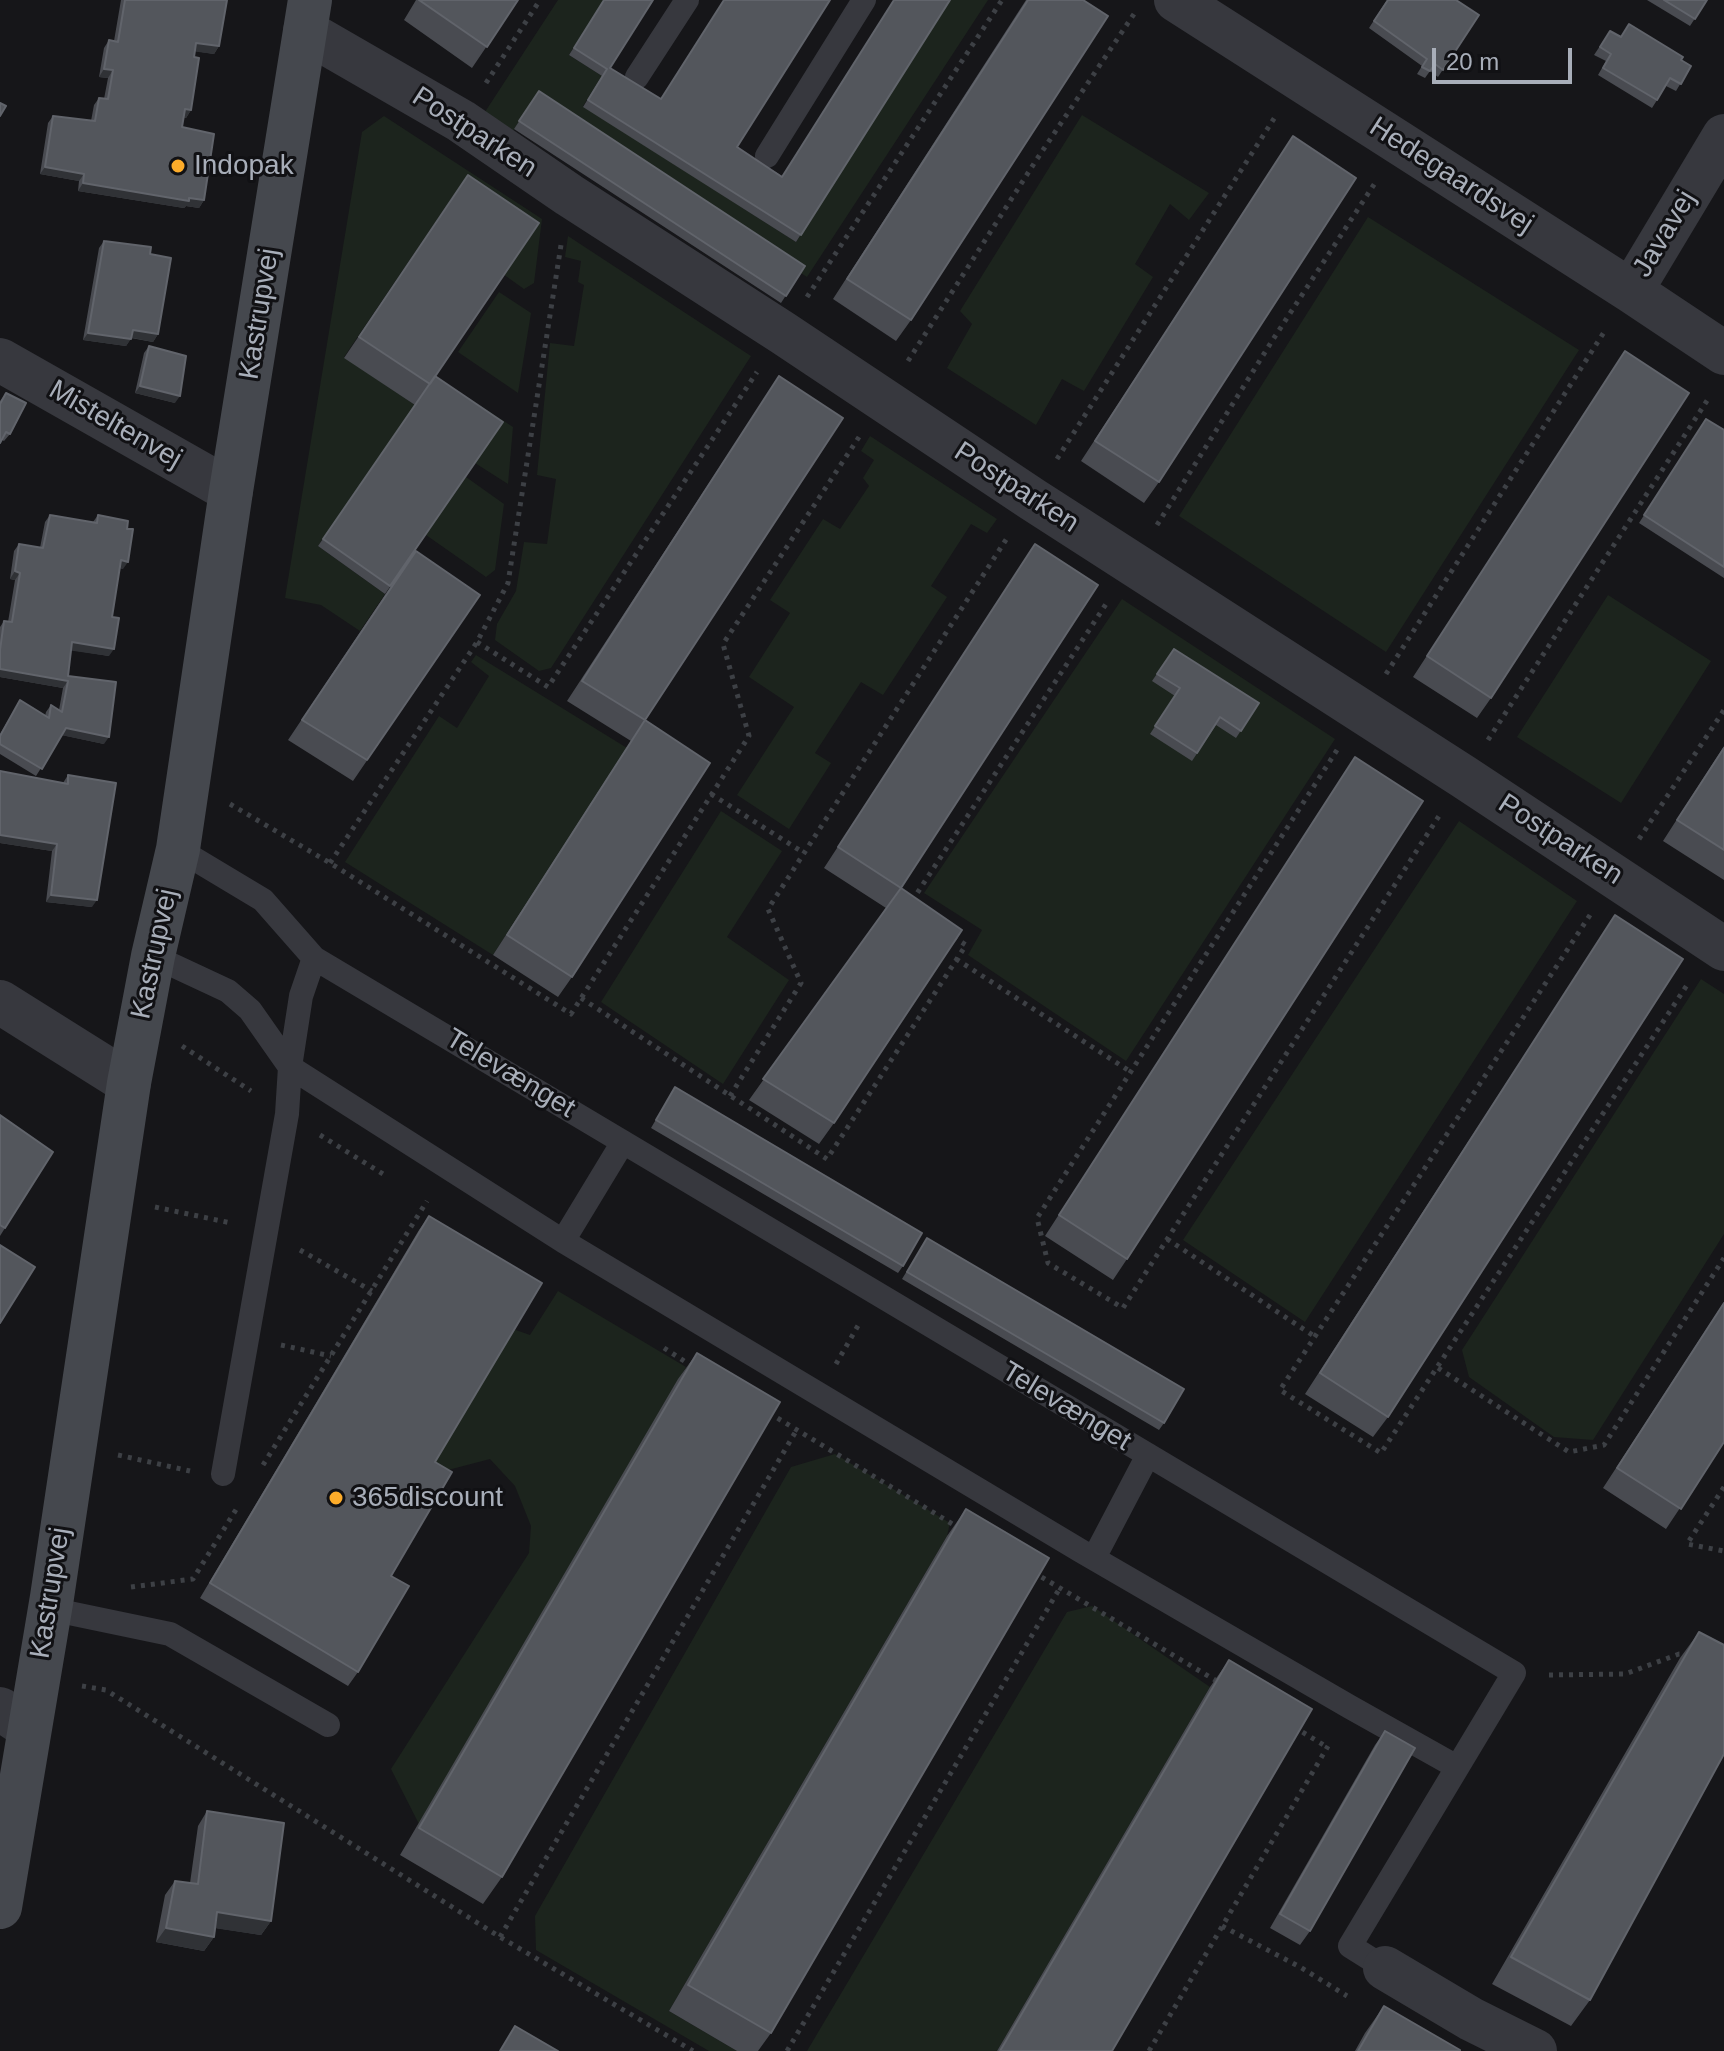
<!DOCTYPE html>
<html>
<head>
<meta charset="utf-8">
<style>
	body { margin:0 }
	#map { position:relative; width:1724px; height:2051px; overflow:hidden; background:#161619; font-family:Arial,sans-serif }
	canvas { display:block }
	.scale { position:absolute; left:1432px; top:48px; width:140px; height:36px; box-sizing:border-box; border:4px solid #a8aeb9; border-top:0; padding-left:10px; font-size:24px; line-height:28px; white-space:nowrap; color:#a8aeb9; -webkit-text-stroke:6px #111114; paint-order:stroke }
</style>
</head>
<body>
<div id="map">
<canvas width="1724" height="2051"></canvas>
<div class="scale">20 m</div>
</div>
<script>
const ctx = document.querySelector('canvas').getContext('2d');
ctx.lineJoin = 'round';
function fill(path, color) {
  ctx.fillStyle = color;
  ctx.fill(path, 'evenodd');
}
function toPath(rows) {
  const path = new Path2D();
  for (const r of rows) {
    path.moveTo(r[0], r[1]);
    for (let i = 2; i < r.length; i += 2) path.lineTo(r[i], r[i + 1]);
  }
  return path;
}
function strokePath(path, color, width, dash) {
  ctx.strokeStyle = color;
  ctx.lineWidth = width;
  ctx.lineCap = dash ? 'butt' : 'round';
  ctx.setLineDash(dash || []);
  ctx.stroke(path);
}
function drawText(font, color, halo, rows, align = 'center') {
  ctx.font = font + ' Arial,sans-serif';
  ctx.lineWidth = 6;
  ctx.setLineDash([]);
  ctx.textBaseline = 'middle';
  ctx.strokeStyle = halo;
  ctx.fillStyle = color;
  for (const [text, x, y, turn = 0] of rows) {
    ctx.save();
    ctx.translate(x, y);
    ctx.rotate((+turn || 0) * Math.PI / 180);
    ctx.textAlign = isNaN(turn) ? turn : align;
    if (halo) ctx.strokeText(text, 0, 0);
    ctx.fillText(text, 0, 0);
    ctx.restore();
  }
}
fill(toPath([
	[558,0,604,0,569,55,602,76,583,106,796,242,950,0,988,0,807,277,534,98,512,133,483,115],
	[1082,115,1209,193,1189,220,1170,204,1135,264,1153,277,1084,391,1062,379,1036,425,947,368,972,324,960,311],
	[384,116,542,219,534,283,524,289,503,274,453,196,344,357,415,405,318,546,385,594,360,631,321,605,285,598,362,132],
	[1368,217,1579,350,1386,652,1179,516],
	[568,236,751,356,551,668,539,671,495,640,497,624,516,591,524,542,547,544,556,479,537,475,550,343,574,346,584,285,578,282,581,261,565,257],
	[499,292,531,313,518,393,458,352],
	[481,406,513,427,508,484,475,463,475,414],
	[870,436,997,519,987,533,971,524,931,586,947,597,883,695,861,682,815,753,831,763,789,829,737,795,794,707,749,677,790,613,770,600,823,519,840,529,869,486,863,478,874,460,861,451],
	[466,477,504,504,495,570,486,577,426,535],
	[1608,595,1711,661,1621,803,1517,737],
	[1122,599,1335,739,1126,1061,968,955,982,930,924,893],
	[476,655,627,748,493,955,345,862,439,716,457,728,489,676,471,662],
	[721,811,782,851,727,937,789,980,723,1084,601,1002],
	[1459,821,1577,901,1305,1322,1183,1240],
	[1701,979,1724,994,1724,1234,1593,1440,1554,1437,1469,1377,1462,1350],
	[558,1291,686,1367,419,1824,391,1769,529,1553,531,1526,515,1486,490,1459,425,1476,513,1329,530,1335],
	[835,1454,950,1523,947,1536,669,2011,737,2051,709,2051,536,1950,535,1916,791,1467],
	[1092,1606,1210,1687,997,2051,807,2051,1067,1612]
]), '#1c241d');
strokePath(toPath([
	[486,83,540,0],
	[807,297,1002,0],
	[908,361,1035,162,1134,14],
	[1057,459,1275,117],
	[1157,525,1272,341,1375,183],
	[477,642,548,687,757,372],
	[1386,674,1606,329],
	[1488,740,1710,396],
	[1337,750,1037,1218,1048,1263,1123,1308,1439,816],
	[711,794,804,853],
	[230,804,330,863,571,1014,749,736,723,644,859,437],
	[1639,839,1724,710],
	[330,863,477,642,508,583,561,245],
	[912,901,1108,601],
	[1590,915,1280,1390,1381,1453,1689,982],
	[956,959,1131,1072],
	[581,998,827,1159,966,945,953,937],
	[182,1046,251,1091],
	[730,1096,801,983,768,909,1009,535],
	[320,1135,383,1174],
	[155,1207,231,1223],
	[1167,1239,1314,1336],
	[300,1250,372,1291],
	[281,1345,331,1356],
	[664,1348,692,1366],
	[836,1364,859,1324],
	[1438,1368,1569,1452,1604,1445,1724,1258],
	[769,1413,959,1528],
	[118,1455,190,1471],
	[263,1465,427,1201],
	[1724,1487,1687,1544,1724,1551],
	[1033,1572,1220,1683],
	[131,1587,193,1579,237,1508],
	[1549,1675,1625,1674,1679,1654,1688,1654],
	[82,1686,106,1690,500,1937,693,2051],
	[1294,1727,1327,1747],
	[1222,1926,1300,1967,1347,1996],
	[500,1937,796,1431],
	[787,2051,1061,1586],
	[1149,2051,1328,1746]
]), '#3d4045', 5, [4, 6]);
strokePath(toPath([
	[637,77,687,0],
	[767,156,864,0],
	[178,849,263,900,314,958,1514,1673,1350,1946,1385,1968],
	[153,956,228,991,250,1010,290,1067,563,1241,1081,1551,1350,1707,1457,1767],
	[563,1241,623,1142],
	[223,1474,287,1114,290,1067,301,996,314,958],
	[1094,1558,1148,1455],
	[50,1609,170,1634,328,1725]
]), '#37383e', 24);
strokePath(toPath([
	[1176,0,1631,291,1724,353],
	[305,31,461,121,569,195,783,333,1032,499,1464,777,1724,949],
	[1631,291,1724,136],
	[0,360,231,491],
	[0,1002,129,1083],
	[0,1709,29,1728],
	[1385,1968,1471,2019,1535,2051]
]), '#37383e', 44);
strokePath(toPath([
	[0,1907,52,1597,129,1083,153,956,178,849,231,491,310,0]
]), '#45484e', 44);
fill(toPath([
	[121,0,227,0,219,46,214,54,195,51,191,110,186,118,183,117,182,127,204,200,199,208,186,206,184,208,78,191,79,181,40,174,48,123,53,116,91,121,94,105,99,98,104,99,108,78,99,77,104,48,109,40,114,41],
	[416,0,518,0,472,68,404,20],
	[604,0,610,68,782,176,950,0,796,242,583,107,602,76,569,55],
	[1026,0,1083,0,911,320,896,341,833,299],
	[1387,0,1479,15,1438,77,1430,71,1425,78,1417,74,1422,66,1369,28],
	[1647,0,1707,0,1690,26],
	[1610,31,1621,37,1681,60,1691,66,1676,91,1666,86,1652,108,1598,75,1606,61,1594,55],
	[539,91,805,266,781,303,514,129],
	[1293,136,1159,482,1144,503,1081,461],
	[468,175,435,376,503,422,385,594,318,546,415,405,344,358],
	[104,241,150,254,158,334,153,342,131,338,126,346,83,340,99,248],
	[149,346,175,403,135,393,144,353],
	[1625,351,1491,698,1477,718,1413,677],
	[779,376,645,720,572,977,558,997,493,955,631,741,567,701],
	[6,393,10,434,4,441,2,440,0,443,0,401],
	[1706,419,1724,430,1724,578,1639,523],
	[50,515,93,522,98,515,123,569,120,568,112,617,109,656,71,650,68,676,104,744,62,735,36,776,0,754,0,734,20,700,45,716,46,712,51,705,59,710,63,688,0,677,0,627,4,621,8,622,15,580,10,579,14,551,19,544,40,548,45,522],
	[1035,544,901,888,834,1123,819,1144,749,1100,886,908,824,868],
	[401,571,480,595,353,781,288,740],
	[1174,649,1259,703,1236,738,1216,725,1192,761,1150,734,1175,696,1152,681],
	[1724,746,1724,880,1663,841],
	[1355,757,1127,1259,1113,1280,1045,1236],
	[0,771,63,783,68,775,92,907,46,902,52,851,0,843],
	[1615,915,1388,1417,1373,1437,1305,1394],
	[675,1087,903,1266,898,1273,651,1128],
	[0,1115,5,1228,0,1236],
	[429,1216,435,1462,391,1576,358,1672,348,1686,200,1598,419,1230],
	[927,1238,1164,1423,1159,1430,902,1279],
	[1724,1302,1724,1442,1666,1529,1603,1488],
	[697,1353,502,1877,483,1904,400,1855,678,1379],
	[966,1509,771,2033,758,2051,737,2051,669,2011,947,1536],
	[1699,1632,1590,2000,1571,2026,1492,1984,1680,1658],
	[1229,1660,1112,2051,997,2051,1210,1687],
	[1385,1731,1310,1931,1300,1945,1270,1928,1375,1745],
	[207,1811,271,1921,261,1935,216,1928,214,1937,204,1951,156,1942,165,1895,175,1881,190,1883,198,1826],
	[1384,2006,1460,2051,1355,2051,1365,2033]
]), '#494b51');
fill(toPath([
	[196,43,219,46,214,54,191,51],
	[104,69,113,70,108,78,99,77],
	[185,109,191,110,186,118,180,116],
	[45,167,84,174,79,181,40,174],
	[83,183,189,198,204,200,199,208,186,206,184,208,78,191],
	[133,330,158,334,153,342,128,337],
	[88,333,131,339,126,346,83,340],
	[140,386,180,396,175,403,135,393],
	[121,560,128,562,123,569,116,567],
	[15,571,20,573,15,580,10,579],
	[72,642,114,649,109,656,67,650],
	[0,669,68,681,63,688,0,677],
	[66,728,109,737,104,744,61,735],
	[0,835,57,844,52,851,0,843],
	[51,895,97,900,92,907,46,902],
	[217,1912,271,1921,261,1935,207,1927],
	[166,1928,214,1937,204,1951,156,1942]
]), '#303236');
const building = toPath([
	[125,0,227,0,219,46,196,43,194,57,199,58,191,110,185,109,182,127,214,134,204,200,189,198,189,201,83,183,84,174,45,167,53,116,95,121,99,98,108,99,113,70,104,69,109,40,118,42,125,0],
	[419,0,518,0,487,47,419,0],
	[604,0,653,0,610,68,661,99,724,0,830,0,737,147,782,177,894,0,950,0,801,235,588,100,607,69,574,48,604,0],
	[1028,0,1083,0,1108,16,911,320,847,279,1028,0],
	[1388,0,1456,0,1479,15,1443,70,1435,64,1430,71,1422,67,1427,59,1374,21,1388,0],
	[1664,0,1707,0,1695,19,1664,0],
	[1629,24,1683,57,1681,60,1691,66,1681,84,1670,78,1657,100,1603,68,1611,54,1600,47,1610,31,1621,37,1629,24],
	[539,91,805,266,786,296,519,121,539,91],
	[0,103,6,106,0,116,0,103],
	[1293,136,1356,178,1159,482,1095,441,1293,136],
	[468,175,539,223,430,384,359,337,468,175],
	[104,241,151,247,150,254,171,258,158,334,133,330,131,339,88,333,104,241],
	[149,346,186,356,180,396,140,386,149,346],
	[1625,351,1689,393,1491,698,1427,656,1625,351],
	[435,376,503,422,390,586,323,539,435,376],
	[779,376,843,418,645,720,710,763,572,977,507,935,645,720,582,681,779,376],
	[6,393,26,403,10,434,6,432,0,443,0,404,6,393],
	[1706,419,1724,430,1724,567,1644,515,1706,419],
	[50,515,97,523,98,515,128,521,127,529,133,529,128,562,121,560,112,617,119,618,114,649,72,642,68,676,116,682,109,737,66,728,42,769,0,744,0,736,20,700,49,718,51,705,62,712,68,681,0,669,0,650,4,621,12,622,20,573,15,571,19,544,43,548,50,515],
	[1035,544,1098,585,901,888,838,847,1035,544],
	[416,551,480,595,367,760,302,720,416,551],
	[1174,649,1259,703,1241,731,1220,717,1197,753,1155,726,1180,688,1157,674,1174,649],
	[1724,748,1724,850,1677,820,1724,748],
	[1355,757,1423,801,1127,1259,1059,1215,1355,757],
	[0,771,68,784,68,775,116,783,97,900,51,895,57,844,0,835,0,771],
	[901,888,962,930,834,1123,763,1079,901,888],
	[1615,915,1683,959,1388,1417,1320,1373,1615,915],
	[675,1087,922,1233,903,1266,656,1120,675,1087],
	[0,1115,53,1152,5,1228,0,1225,0,1115],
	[429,1216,542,1283,435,1462,452,1472,391,1576,409,1586,358,1672,210,1583,429,1216],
	[927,1238,1184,1389,1164,1423,907,1272,927,1238],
	[0,1245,35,1267,0,1323,0,1245],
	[1724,1303,1724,1442,1681,1509,1617,1468,1724,1303],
	[697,1353,780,1402,502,1877,419,1828,697,1353],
	[966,1509,1049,1558,771,2033,688,1985,966,1509],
	[1699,1632,1724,1645,1724,1754,1590,2000,1511,1957,1699,1632],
	[1229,1660,1312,1709,1112,2051,1000,2051,1229,1660],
	[1385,1731,1415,1748,1310,1931,1280,1914,1385,1731],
	[207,1811,284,1823,271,1921,217,1912,214,1937,166,1928,175,1881,198,1884,207,1811],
	[1384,2006,1460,2050,1460,2051,1358,2051,1384,2006],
	[515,2026,558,2051,500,2051,515,2026]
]);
fill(building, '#53565c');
strokePath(building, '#61646b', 2);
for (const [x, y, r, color] of [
	[178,166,8,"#fdac2a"],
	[336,1498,8,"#fdac2a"]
]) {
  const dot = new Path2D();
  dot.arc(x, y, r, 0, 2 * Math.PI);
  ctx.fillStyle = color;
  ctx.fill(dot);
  strokePath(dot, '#111114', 3);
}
drawText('28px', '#a8aeb9', '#111114', [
	["Postparken",474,133,33],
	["Hedegaardsvej",1451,176,33],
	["Javavej",1665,234,-59],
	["Kastrupvej",260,314,-81],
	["Misteltenvej",115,425,30],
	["Postparken",1016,488,33],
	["Postparken",1560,840,33],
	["Kastrupvej",155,954,-78],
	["Televænget",510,1074,31],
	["Televænget",1066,1407,31],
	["Kastrupvej",51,1593,-81]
]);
drawText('28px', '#a8aeb9', '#111114', [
	["Indopak",194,166],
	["365discount",352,1498]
], 'left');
</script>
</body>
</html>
